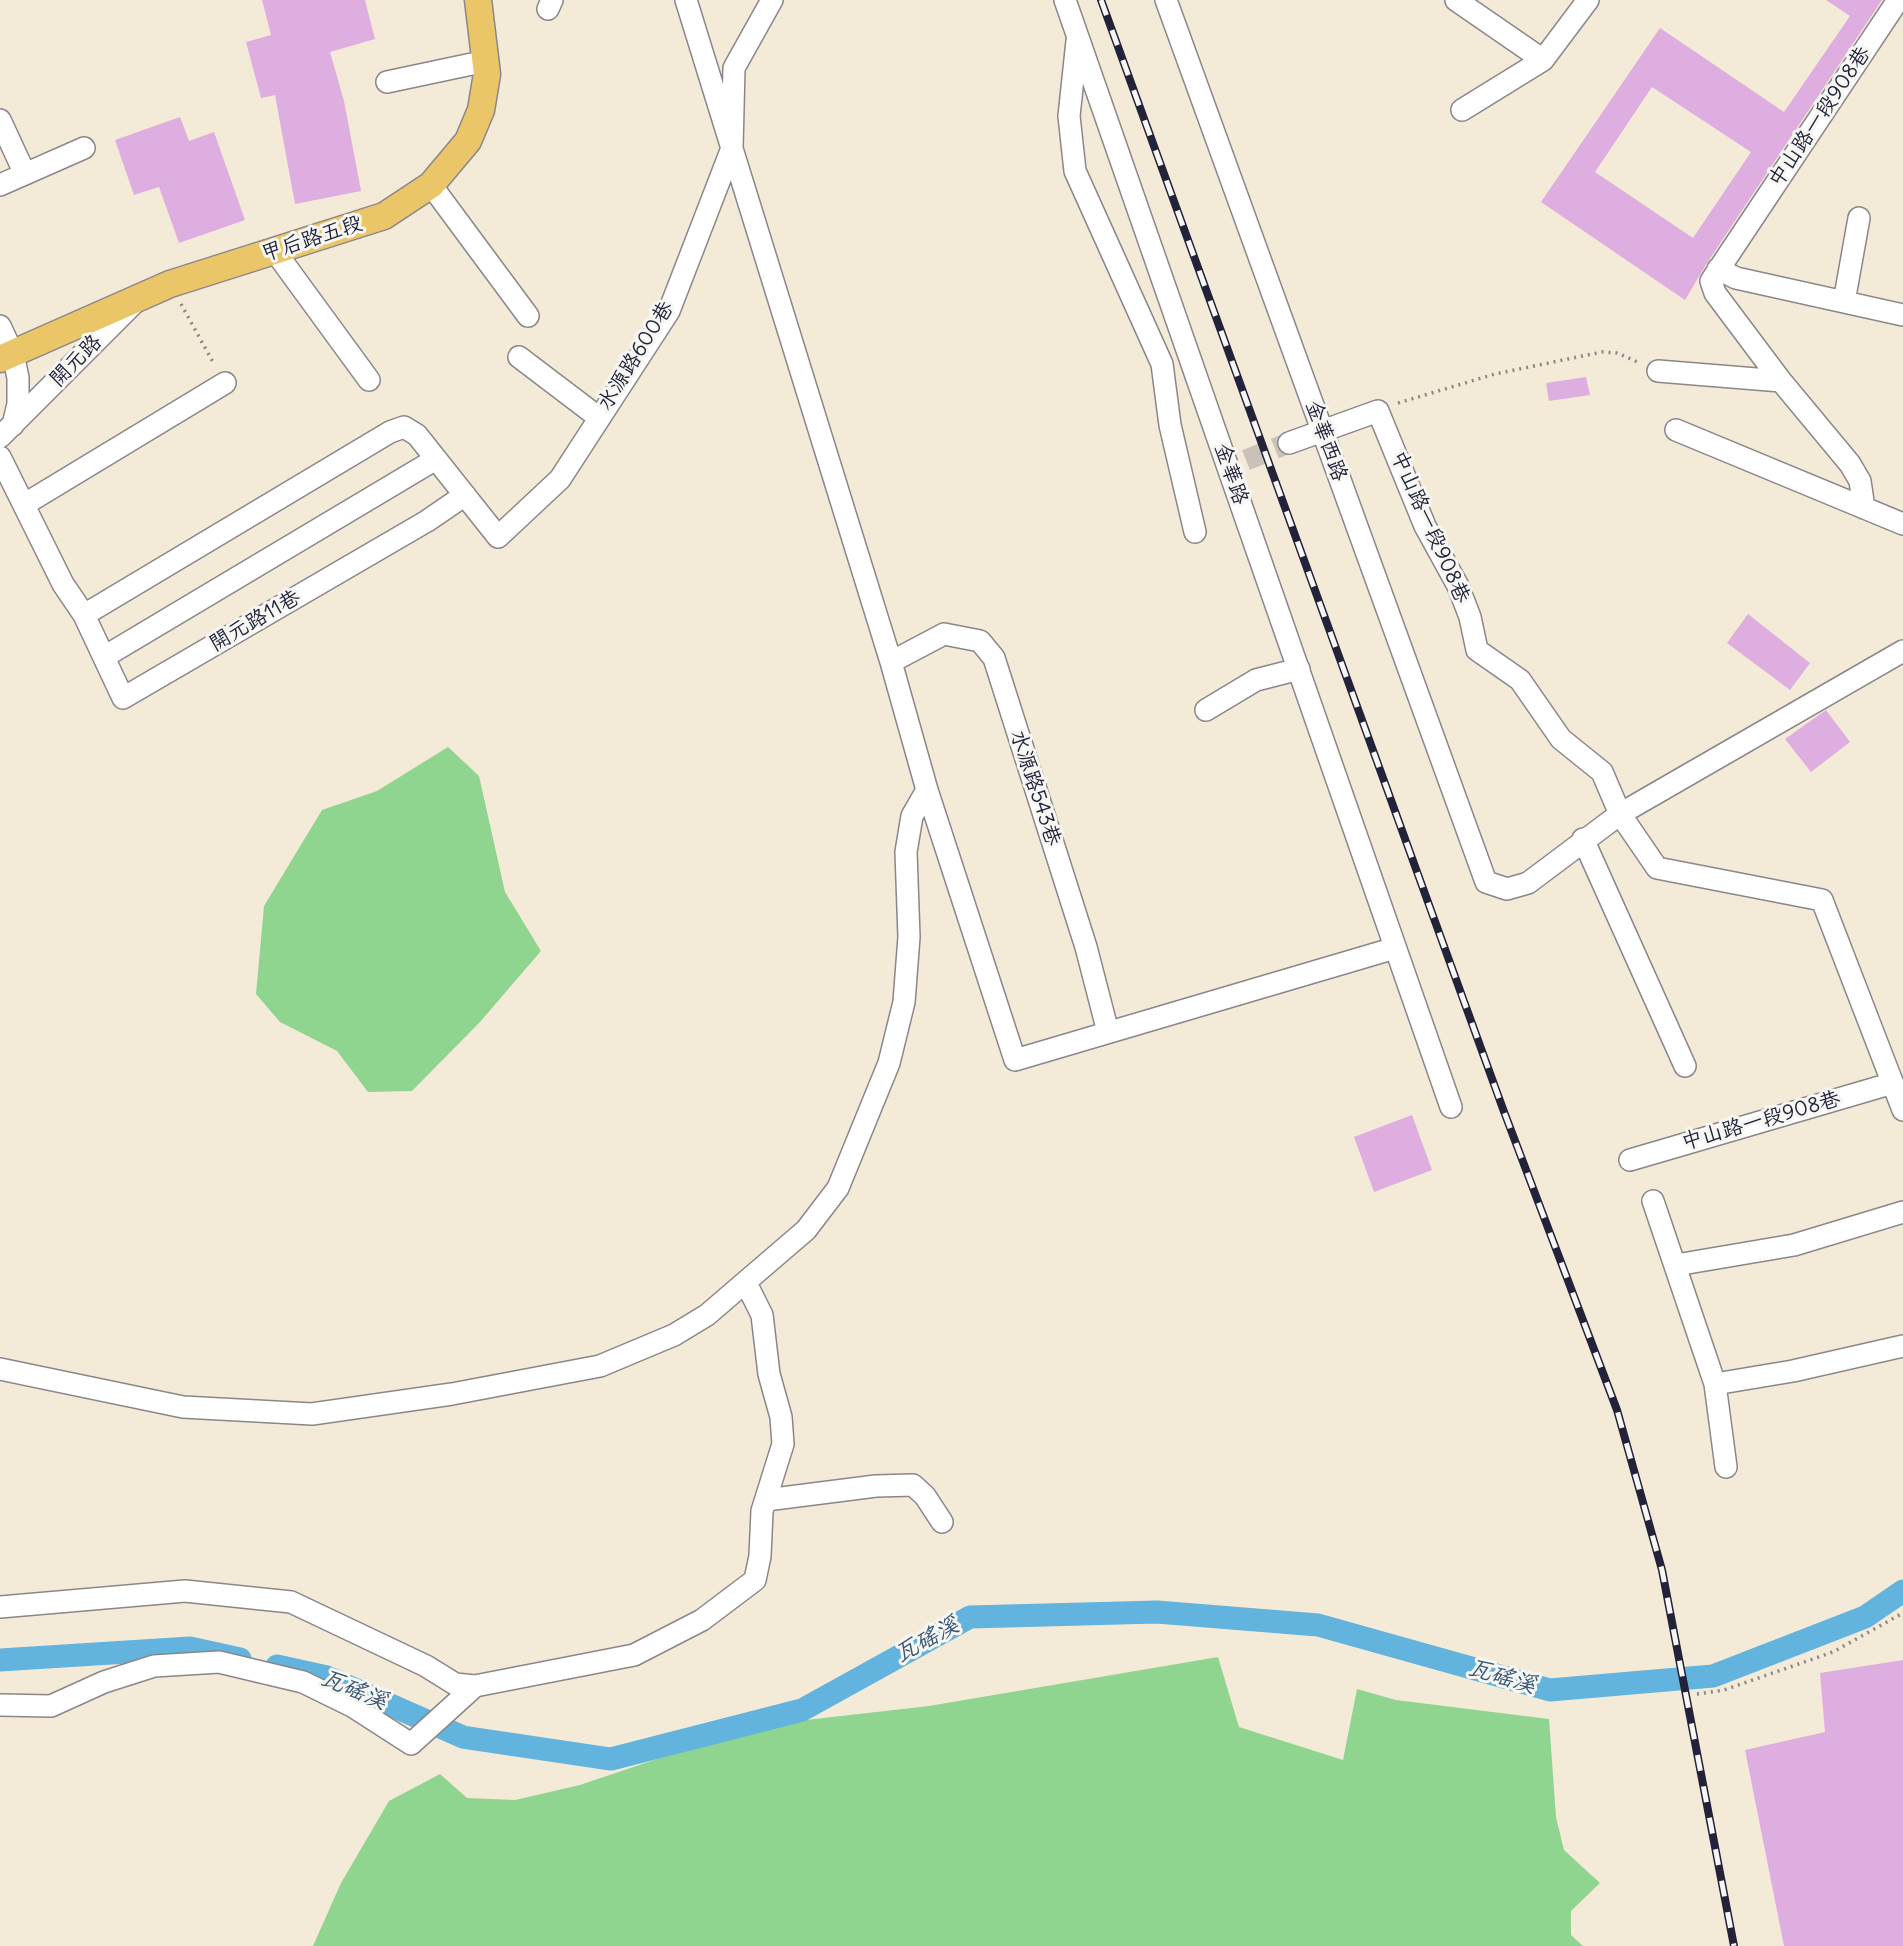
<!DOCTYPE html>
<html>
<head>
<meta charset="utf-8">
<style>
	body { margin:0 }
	canvas { display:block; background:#f4ead8 }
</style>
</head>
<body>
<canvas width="1903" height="1946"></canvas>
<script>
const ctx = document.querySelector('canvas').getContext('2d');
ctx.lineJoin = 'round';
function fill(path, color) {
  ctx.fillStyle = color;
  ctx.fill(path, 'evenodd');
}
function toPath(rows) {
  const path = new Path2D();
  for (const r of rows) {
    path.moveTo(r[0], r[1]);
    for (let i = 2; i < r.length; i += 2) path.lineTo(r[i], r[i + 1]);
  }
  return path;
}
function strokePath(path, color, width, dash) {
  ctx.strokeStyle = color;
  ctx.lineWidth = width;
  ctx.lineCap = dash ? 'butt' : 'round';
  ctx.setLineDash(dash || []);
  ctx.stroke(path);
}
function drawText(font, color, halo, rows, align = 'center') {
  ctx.font = font + ' Delius,"LXGW WenKai TC",sans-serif';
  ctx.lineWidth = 6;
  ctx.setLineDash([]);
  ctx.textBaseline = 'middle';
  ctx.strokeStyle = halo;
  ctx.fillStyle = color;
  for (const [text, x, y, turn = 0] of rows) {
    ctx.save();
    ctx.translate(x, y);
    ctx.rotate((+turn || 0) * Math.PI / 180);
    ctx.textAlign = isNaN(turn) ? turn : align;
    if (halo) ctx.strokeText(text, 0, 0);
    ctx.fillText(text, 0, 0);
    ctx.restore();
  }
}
fill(toPath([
	[448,747,479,776,505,892,541,951,480,1022,412,1091,368,1092,337,1051,280,1022,256,994,264,906,322,810,377,791],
	[1218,1657,1239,1727,1343,1760,1357,1689,1396,1700,1549,1719,1556,1817,1564,1850,1600,1883,1571,1911,1571,1935,1583,1946,313,1946,341,1883,389,1801,440,1774,467,1798,515,1800,580,1785,654,1760,797,1721,929,1706]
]), '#90d58f');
strokePath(toPath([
	[0,1660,190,1648,240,1659],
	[277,1666,327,1677,463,1737,611,1759,802,1710,970,1617,1157,1612,1318,1625,1550,1690,1713,1676,1865,1617,1903,1591]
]), '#62b3dd', 23);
fill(toPath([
	[262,0,365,0,375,39,330,52,344,101,361,191,295,204,275,95,261,98,246,42,271,35],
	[1826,0,1882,0,1707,263,1685,300,1541,202,1660,28,1784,112,1850,16],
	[1652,87,1751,152,1693,238,1595,172],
	[180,117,189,141,214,132,245,220,179,243,159,187,134,195,115,140],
	[1586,377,1590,395,1549,401,1546,383],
	[1748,614,1810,663,1790,690,1727,643],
	[1826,710,1850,742,1811,772,1785,739],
	[1412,1115,1432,1170,1374,1192,1354,1137],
	[1903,1660,1903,1946,1784,1946,1745,1750,1825,1732,1820,1673]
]), '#deaee1');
strokePath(toPath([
	[1246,460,1289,443]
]), '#cac2b9', 21, [21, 10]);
const minor = toPath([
	[686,0,891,662,927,790,1015,1060,1395,948],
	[1065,0,1451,1107],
	[1166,0,1486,882,1507,889,1528,883,1620,814,1903,651],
	[1456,0,1543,60],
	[548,9,552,0],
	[1077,41,1069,116,1075,171,1162,364,1170,425,1195,532],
	[387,82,486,61],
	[1462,110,1543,60,1588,0],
	[0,120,25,174],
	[0,185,84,148],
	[431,185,528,316],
	[274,250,369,380],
	[1718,269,1736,278,1903,315],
	[1844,302,1859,218],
	[0,326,13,354,18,378,18,404,13,425],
	[519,357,598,417],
	[1658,371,1781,381,1850,464,1860,481,1864,508],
	[1781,381,1715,293,1711,281,1898,0],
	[1676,430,1903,524],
	[0,437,134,303],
	[1289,443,1378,411,1425,526,1458,586,1470,617,1477,650,1520,680,1561,739,1602,772,1620,814,1657,868,1822,900,1903,1110],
	[0,457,63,584,84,615,390,432,404,427,417,435,498,537,560,479,669,311,732,148,734,68,772,0],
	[25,504,225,383],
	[84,615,123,698,427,521,465,495],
	[104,657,436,459],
	[891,662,944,634,980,641,994,658,1086,947,1108,1032],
	[1206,710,1256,680,1299,669],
	[1583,839,1685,1066],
	[1630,1160,1893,1083],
	[1653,1201,1715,1384,1726,1467],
	[1676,1265,1794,1245,1903,1212],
	[0,1369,183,1407,312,1414,452,1394,600,1366,674,1335,707,1315,806,1230,838,1188,889,1063,904,1002,909,937,906,852,912,816,927,790],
	[1715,1384,1793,1371,1903,1346],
	[766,1500,876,1486,913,1485,925,1496,942,1522],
	[0,1607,185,1591,291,1602,426,1666,455,1684,475,1686,634,1655,702,1620,755,1580,760,1556,762,1511,783,1444,781,1417,769,1374,762,1315,746,1283],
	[0,1705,51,1706,104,1682,154,1666,219,1662,303,1682,352,1706,411,1744,475,1686]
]);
const major = toPath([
	[0,359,170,284,384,216,431,185,468,141,481,110,487,74,478,0]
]);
strokePath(minor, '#8b868a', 24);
strokePath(major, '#8b868a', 29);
strokePath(toPath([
	[181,304,214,364],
	[1398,403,1495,374,1602,352,1617,353,1640,363],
	[1697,1694,1724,1690,1833,1652,1903,1613]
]), '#8b868a', 3.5, [2, 5]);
strokePath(minor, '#fff', 21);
strokePath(major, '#ebc669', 26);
const rail = toPath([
	[1101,0,1503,1109,1617,1410,1662,1570,1734,1946]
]);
strokePath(rail, '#22223b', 8);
strokePath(rail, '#f6f6f2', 5, [16]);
drawText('21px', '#22223b', '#f6f6f2', [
	["中山路一段908巷",1820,117,-56],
	["甲后路五段",312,239,-18],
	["水源路600巷",636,356,-58],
	["開元路",76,361,-45],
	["金華西路",1326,441,70],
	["金華路",1231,474,71],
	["中山路一段908巷",1430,527,66],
	["開元路11巷",255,621,-30],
	["水源路543巷",1035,788,72],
	["中山路一段908巷",1761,1121,-16]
]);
drawText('italic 23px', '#385574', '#f6f6f2', [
	["瓦磘溪",927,1640,-29],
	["瓦磘溪",1502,1677,16],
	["瓦磘溪",354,1690,22]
]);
</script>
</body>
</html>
